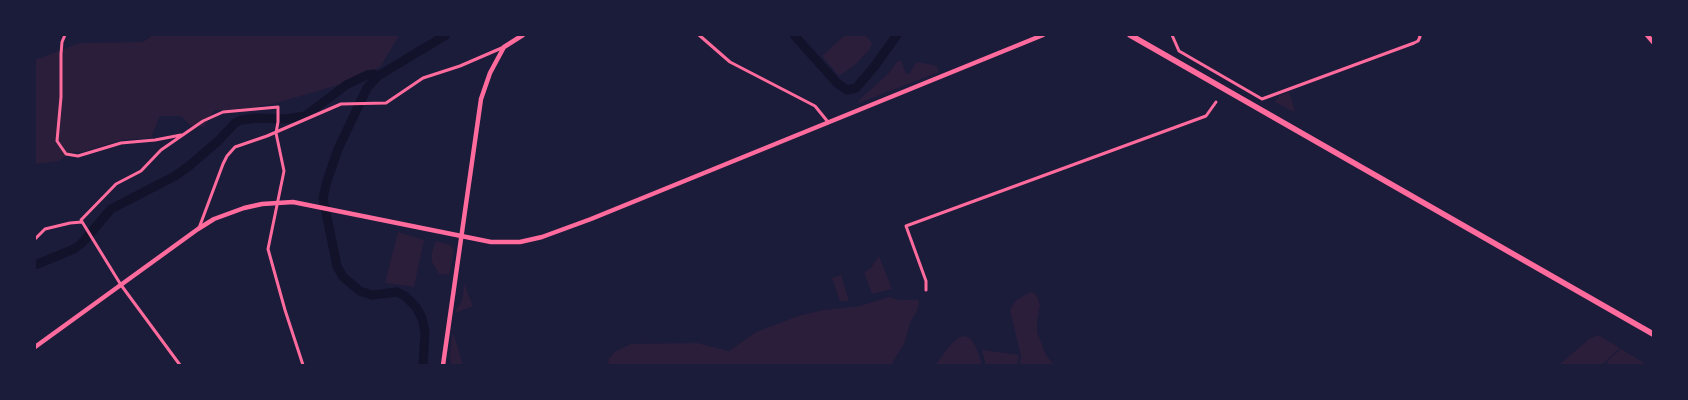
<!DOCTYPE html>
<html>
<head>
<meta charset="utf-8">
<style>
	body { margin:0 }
	#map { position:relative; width:1688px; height:400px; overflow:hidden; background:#1b1b3a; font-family:"Varela Round",sans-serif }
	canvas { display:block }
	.frame { position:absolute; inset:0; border:36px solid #1b1b3a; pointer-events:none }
</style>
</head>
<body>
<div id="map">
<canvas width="1688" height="400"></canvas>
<div class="frame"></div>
</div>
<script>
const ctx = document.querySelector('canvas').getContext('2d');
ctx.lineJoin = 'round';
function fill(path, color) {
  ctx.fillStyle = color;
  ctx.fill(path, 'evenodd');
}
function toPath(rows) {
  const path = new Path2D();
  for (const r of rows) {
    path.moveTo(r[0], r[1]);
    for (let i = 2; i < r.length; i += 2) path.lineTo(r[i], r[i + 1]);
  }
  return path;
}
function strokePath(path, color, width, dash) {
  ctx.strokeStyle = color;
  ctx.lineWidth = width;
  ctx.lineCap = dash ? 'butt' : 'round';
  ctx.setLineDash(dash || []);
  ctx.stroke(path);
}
fill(toPath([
	[153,35,399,35,381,66,359,79,273,104,236,110,214,110,204,127,190,125,181,116,160,116,151,138,122,140,82,152,72,152,58,161,35,164,35,60,80,43,143,42],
	[845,35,865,35,872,43,870,49,856,64,839,76,822,56],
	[901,60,906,74,910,73,915,64,917,62,934,65,937,66,939,72,859,103,859,100,889,73,896,63],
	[1289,92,1295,111,1292,111,1275,102,1279,96],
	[398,232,424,240,414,287,385,283],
	[436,241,450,245,454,251,449,275,439,274,432,262,432,252],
	[879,256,892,289,872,294,864,272,871,268],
	[841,275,849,301,840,301,832,278],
	[464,284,473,306,456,313,456,310,462,301],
	[1030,292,1034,293,1038,299,1040,305,1037,321,1037,332,1046,355,1054,365,1019,365,1021,357,1010,310,1015,301],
	[889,297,900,300,918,300,919,302,917,311,911,320,904,344,891,365,608,365,609,358,616,351,631,344,697,343,729,351,756,332,801,315,824,310,860,306],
	[452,335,454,335,463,365,452,365,450,359],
	[1598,335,1620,348,1603,364,1559,365,1589,339],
	[966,336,972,340,977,349,982,365,935,365,952,343,960,337],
	[1621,349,1644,363,1642,365,1608,365,1607,361],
	[982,350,1019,355,1017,365,986,365]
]), '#2a1e3b');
strokePath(toPath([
	[794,35,837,83,847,90,856,88,874,67,897,35],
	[35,265,74,249,82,243,111,209,175,176,189,166,218,141,235,123,241,120,256,118,285,119,305,116,346,85,367,75,373,74,378,76],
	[423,365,425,332,422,318,416,307,405,296,397,292,372,295,360,291,343,277,337,266,323,198,327,181,338,149,367,88,378,76,446,35]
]), '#12122b', 9);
strokePath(toPath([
	[65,35,62,42,61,54,61,97,57,141,66,154,78,156,121,143,155,140,181,135],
	[699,35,730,62,815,106,828,122],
	[1172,35,1179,51,1262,99,1414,43,1418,41,1420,37,1419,35],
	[199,228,223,164,227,156,235,147,267,136,341,104,386,103,423,78,460,66,504,47],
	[35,239,45,229,70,223,82,222],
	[926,290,926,281,906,226,1206,116,1216,102],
	[180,365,121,285,81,220,116,184,141,171,161,150,203,121,223,112,278,107,278,122,276,133,284,171,268,249,285,310,303,365]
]), '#ff6b9d', 3);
strokePath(toPath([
	[443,365,481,99,490,73,504,47,523,35]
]), '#ff6b9d', 4.5);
strokePath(toPath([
	[1647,35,1653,42],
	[35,347,198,229,214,219,244,208,262,204,293,202,491,242,520,242,542,237,591,219,1043,35]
]), '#ff6b9d', 4.5);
strokePath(toPath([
	[1130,35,1653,334]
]), '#ff6b9d', 5.5);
</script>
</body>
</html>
